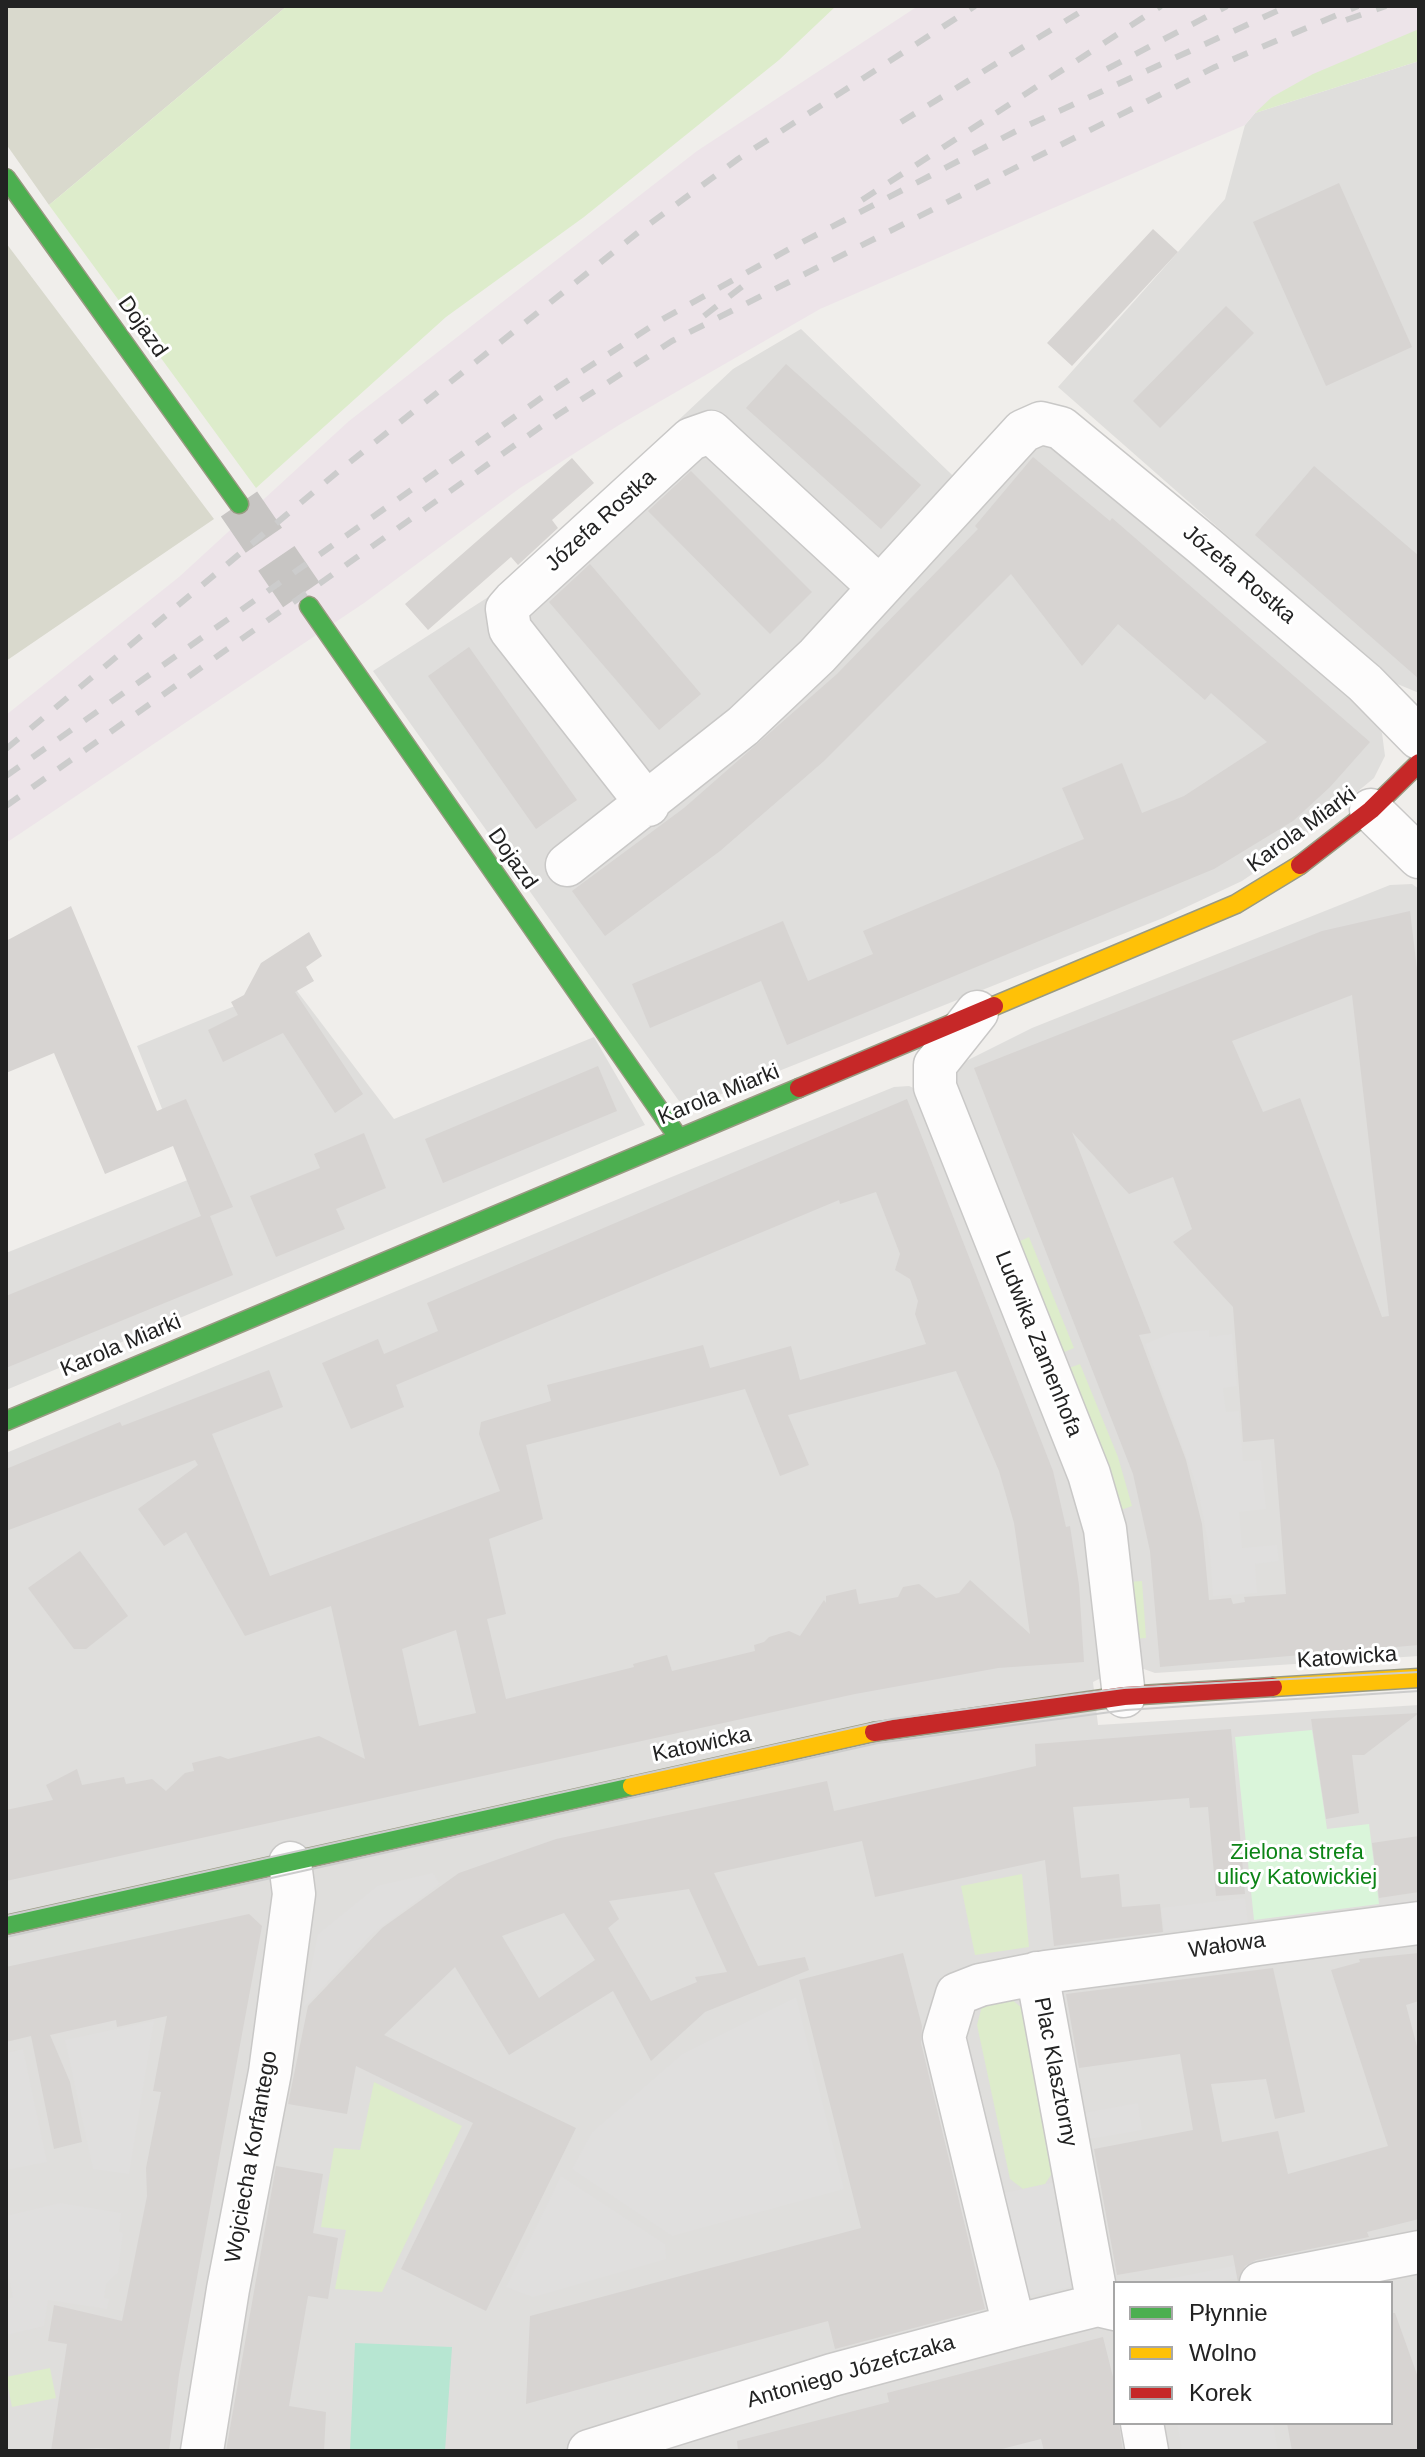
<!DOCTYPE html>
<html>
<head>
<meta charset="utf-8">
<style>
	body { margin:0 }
	#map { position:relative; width:1425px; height:2457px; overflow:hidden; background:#f0eeeb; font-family:Arial,sans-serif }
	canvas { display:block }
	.frame { position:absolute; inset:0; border:8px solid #222; pointer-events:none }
	.legend { position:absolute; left:1113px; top:2281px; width:280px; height:144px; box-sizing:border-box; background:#fff; border:2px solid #a7a7a7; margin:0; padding:10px 14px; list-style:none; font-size:24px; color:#222 }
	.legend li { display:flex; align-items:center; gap:16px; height:40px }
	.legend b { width:40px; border:2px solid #a7a7a7 }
</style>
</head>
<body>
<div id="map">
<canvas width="1425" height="2457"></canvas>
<div class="frame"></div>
<ul class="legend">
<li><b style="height:10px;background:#4caf50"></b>Płynnie</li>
<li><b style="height:10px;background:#ffc107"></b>Wolno</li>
<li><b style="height:10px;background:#c62828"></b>Korek</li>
</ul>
</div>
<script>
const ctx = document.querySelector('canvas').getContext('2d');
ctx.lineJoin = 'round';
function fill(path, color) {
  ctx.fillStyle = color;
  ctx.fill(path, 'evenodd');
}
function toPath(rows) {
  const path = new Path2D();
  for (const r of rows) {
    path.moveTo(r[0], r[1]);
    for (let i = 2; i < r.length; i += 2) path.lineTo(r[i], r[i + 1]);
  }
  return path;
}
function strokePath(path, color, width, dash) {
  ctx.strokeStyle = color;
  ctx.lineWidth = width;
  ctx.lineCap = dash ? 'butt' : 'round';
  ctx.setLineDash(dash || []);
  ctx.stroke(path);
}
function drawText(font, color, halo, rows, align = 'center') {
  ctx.font = font + ' Arial,sans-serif';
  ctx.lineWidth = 6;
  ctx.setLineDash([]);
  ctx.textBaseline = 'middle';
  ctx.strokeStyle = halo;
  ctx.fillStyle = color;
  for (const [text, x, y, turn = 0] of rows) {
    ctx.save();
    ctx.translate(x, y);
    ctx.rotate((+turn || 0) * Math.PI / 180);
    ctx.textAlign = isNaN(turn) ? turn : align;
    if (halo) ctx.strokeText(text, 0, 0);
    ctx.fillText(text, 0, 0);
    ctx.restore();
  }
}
fill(toPath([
	[1419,61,1419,693,1395,683,1058,387,1225,199,1245,125,1255,113],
	[801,329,978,500,1026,448,1052,442,1363,707,1382,733,1385,756,1374,778,1283,853,1242,881,1163,918,701,1102,679,1101,373,671,493,594,733,369],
	[1412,884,1419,889,1419,1656,1155,1673,1141,1668,954,1091,952,1068,1032,1028,1390,885],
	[291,983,394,1119,594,1037,645,1125,6,1390,6,1253,190,1179,137,1046],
	[909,1086,918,1090,1086,1505,1103,1677,1093,1682,1098,1725,1419,1705,1419,2451,6,2451,6,1453,669,1178,894,1087],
	[1115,2283,1391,2283,1391,2423,1115,2423]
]), '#dfdedc');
fill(toPath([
	[918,6,1419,6,1419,61,1256,112,1245,125,820,309,619,425,520,488,364,603,6,843,6,715,179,577,349,421,697,151]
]), '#ede4e9');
fill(toPath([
	[6,6,287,6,49,205,6,144],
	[6,243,214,519,6,661]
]), '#d9d9cd');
fill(toPath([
	[287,6,836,6,779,60,584,217,446,317,256,488,49,205],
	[1419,29,1419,61,1255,113,1272,97,1313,74],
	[1029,1237,1074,1348,1062,1353,1018,1242],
	[1080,1364,1118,1457,1132,1506,1121,1510,1106,1461,1069,1368],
	[1142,1581,1146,1638,1132,1639,1128,1582],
	[1022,1874,1029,1947,975,1955,961,1886],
	[1011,1999,1022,2008,1053,2172,1045,2184,1023,2189,1010,2179,977,2025,982,2006],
	[374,2082,462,2126,382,2292,335,2289,346,2230,321,2227,334,2148,360,2150],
	[50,2368,56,2398,12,2407,6,2377]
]), '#ddeccb');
fill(toPath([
	[1312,1730,1327,1829,1369,1824,1379,1904,1254,1920,1235,1737]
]), '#daf5da');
fill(toPath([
	[355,2343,452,2347,445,2451,350,2451]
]), '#b7e6d2');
fill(toPath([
	[1209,1330,1209,1337,1232,1334,1237,1386,1223,1388,1226,1412,1239,1411,1243,1461,1261,1460,1266,1509,1239,1512,1242,1548,1277,1545,1279,1561,1255,1564,1257,1593,1213,1596,1210,1553,1198,1490,1145,1344,1172,1333],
	[433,1873,440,1884,372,1934,303,2009,318,1934,377,1886],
	[1245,1898,1248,1923,1164,1932,1161,1908],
	[796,1997,844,2189,672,2236,572,2169,592,2132,682,2054],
	[154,2021,129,2174,93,2169,65,2040],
	[23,2049,47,2162,6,2170,6,2053],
	[1138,2103,1142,2130,1089,2139,1084,2113],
	[561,2176,665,2244,666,2259,533,2297,506,2287],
	[1056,2182,1077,2286,1025,2296,1004,2193],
	[60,2203,121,2213,119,2232,123,2233,118,2273,106,2284,104,2298,109,2299,107,2309,48,2300,44,2326,6,2335,6,2300,13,2297,6,2266,6,2216],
	[1419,2229,1419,2240,1339,2258,1213,2283,1149,2283],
	[1177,2423,1273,2423,1278,2451,1182,2451]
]), '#e0dfde');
fill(toPath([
	[1339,183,1412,347,1326,386,1253,222],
	[1153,229,1178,252,1072,366,1047,343],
	[1226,306,1254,333,1160,428,1133,401],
	[786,364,921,485,881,529,746,408],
	[1033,457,1110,521,1112,518,1370,742,1330,787,1293,821,1214,869,787,1045,761,981,650,1028,632,984,783,921,808,981,873,954,863,931,1084,839,1062,788,1122,763,1142,813,1184,796,1267,742,1211,693,1205,700,1118,624,1082,666,1011,574,824,761,720,851,605,936,572,891,684,808,837,674,978,529,975,526],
	[572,458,594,483,552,520,558,528,518,565,511,557,428,630,405,604],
	[1314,466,1419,556,1419,679,1255,535],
	[691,471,812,592,770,634,648,511],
	[590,564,701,694,659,730,549,602],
	[469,647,577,800,536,829,428,676],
	[71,906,157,1111,186,1099,233,1207,210,1216,233,1275,6,1368,6,1296,201,1216,173,1146,105,1174,54,1053,6,1073,6,941],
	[1410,911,1419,986,1419,1645,1160,1667,1150,1551,1133,1474,974,1068,1322,931],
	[1352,995,1389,1316,1382,1317,1300,1098,1263,1112,1232,1041],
	[1072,1132,1129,1194,1173,1177,1192,1229,1173,1242,1233,1307,1243,1442,1274,1439,1286,1594,1244,1597,1245,1602,1233,1604,1231,1598,1209,1600,1202,1524,1186,1460,1139,1335,1151,1333],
	[309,932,322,956,306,967,314,981,295,992,363,1094,335,1113,283,1033,223,1062,208,1030,238,1015,231,1002,244,995,261,963],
	[598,1066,617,1111,443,1183,425,1139],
	[907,1099,1053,1471,1066,1527,1070,1526,1079,1585,1084,1662,998,1668,855,1694,6,1881,6,1810,53,1800,46,1785,77,1769,82,1785,124,1777,126,1784,152,1779,166,1791,185,1773,194,1771,192,1763,220,1756,228,1759,319,1736,365,1759,331,1606,245,1636,186,1532,164,1546,138,1509,198,1465,195,1460,6,1531,6,1469,120,1422,122,1426,269,1370,283,1407,212,1434,270,1576,500,1491,479,1434,481,1422,551,1401,547,1385,703,1345,710,1368,791,1346,800,1380,926,1344,915,1314,918,1301,910,1279,895,1270,900,1254,876,1192,840,1204,839,1200,396,1385,404,1407,351,1429,322,1363,378,1339,384,1354,438,1331,427,1303],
	[956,1371,999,1471,1014,1523,1030,1634,970,1580,959,1593,936,1598,919,1584,903,1587,898,1597,859,1604,856,1589,826,1596,826,1603,824,1600,800,1636,789,1631,769,1637,764,1642,754,1645,755,1651,672,1671,667,1655,633,1664,634,1667,506,1699,487,1619,506,1614,489,1539,543,1519,526,1445,745,1389,780,1476,809,1465,788,1415],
	[456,1630,476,1713,419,1726,402,1649],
	[364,1133,386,1188,336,1209,345,1229,276,1257,250,1196,320,1168,314,1154],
	[80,1551,128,1616,86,1649,74,1649,28,1588],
	[1419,1713,1364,1755,1352,1755,1359,1813,1326,1819,1311,1719],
	[1231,1729,1245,1894,1216,1896,1208,1807,1190,1808,1189,1798,1073,1807,1081,1878,1119,1874,1122,1907,1160,1904,1163,1932,1054,1946,1045,1860,875,1897,862,1841,714,1873,758,1966,805,1957,809,1970,705,2012,651,2061,613,1991,509,2055,455,1967,384,2035,576,2128,486,2311,401,2269,473,2123,356,2066,347,2114,288,2104,308,2006,382,1928,459,1873,556,1839,827,1781,834,1811,1036,1766,1035,1744],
	[689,1889,727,1972,695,1977,697,1982,651,2001,608,1928,619,1919,609,1901],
	[564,1913,595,1960,539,1998,502,1936],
	[1419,1836,1419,1892,1379,1898,1372,1843],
	[249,1914,262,1926,179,2375,169,2451,97,2448,51,2451,67,2344,48,2341,54,2305,122,2321,147,2196,146,2168,161,2092,153,2091,167,2016,117,2027,116,2020,50,2035,70,2082,82,2142,54,2149,31,2036,6,2042,6,1967],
	[903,1953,922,2026,921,2043,985,2309,835,2349,828,2321,526,2404,530,2316,861,2228,799,1980],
	[1419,1953,1419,2001,1406,2005,1419,2054,1419,2219,1367,2232,1369,2237,1256,2260,1245,2266,1238,2283,1233,2255,1117,2275,1094,2149,1193,2130,1180,2054,1079,2068,1066,1994,1273,1968,1305,2112,1275,2119,1266,2079,1211,2084,1222,2142,1278,2131,1288,2174,1388,2146,1331,1970,1360,1962,1359,1959],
	[276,2166,323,2174,313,2233,338,2238,328,2299,308,2296,289,2406,326,2412,324,2451,226,2451],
	[1391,2313,1395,2313,1419,2380,1419,2451,1292,2451,1287,2423,1391,2423],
	[1103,2337,1115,2385,1115,2423,1119,2423,1123,2451,1044,2451,1041,2439,994,2451,738,2451,737,2441,889,2402,887,2393]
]), '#d7d4d2');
strokePath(toPath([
	[239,504,309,606]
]), '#c7c5c3', 44, [44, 22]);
const street = toPath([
	[648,805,510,629,507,609,514,601,691,439,711,432,879,587],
	[1371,810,1419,857],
	[567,865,743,726,817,656,1023,431,1041,423,1061,428,1202,544,1365,683,1419,738],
	[977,1012,935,1065,935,1087,1089,1474,1105,1529,1124,1696],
	[1037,1973,1098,2305],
	[1261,2283,1419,2252],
	[1014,2326,944,2037,957,1994,980,1985,1045,1972,1419,1923],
	[1142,2423,1147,2451],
	[202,2451,228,2289,270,2072,294,1894,290,1863],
	[589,2451,832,2375,1014,2326,1098,2305,1115,2309]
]);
const fast = toPath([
	[6,178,239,504],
	[309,606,678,1137],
	[6,1421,799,1088],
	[6,1925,632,1786]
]);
const slow = toPath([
	[994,1006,1236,904,1300,865],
	[1273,1687,1419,1678],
	[632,1786,874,1732]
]);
const jam = toPath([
	[1300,865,1371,810,1419,763],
	[799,1088,994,1006],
	[874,1732,1124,1696,1273,1687]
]);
strokePath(street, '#c9c8c7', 45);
strokePath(fast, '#999a82', 21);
strokePath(slow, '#999a82', 21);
strokePath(jam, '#999a82', 21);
strokePath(street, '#fdfcfc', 42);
strokePath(fast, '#4caf50', 18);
strokePath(slow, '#ffc107', 18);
strokePath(jam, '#c62828', 18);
strokePath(toPath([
	[6,1916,892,1719,1124,1688,1419,1672],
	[6,1937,878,1743,1126,1710,1419,1691]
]), '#ccc', 2);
strokePath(toPath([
	[1346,20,1386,6],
	[1107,69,1227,6],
	[901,122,1090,6],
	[862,200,1161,6],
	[704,316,748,282],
	[6,749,340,470,640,231,738,159,975,6],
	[6,776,544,396,661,320,791,248,1022,128,1288,6],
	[6,806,556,416,672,341,1215,67,1358,6]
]), '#ccc', 6, [16, 16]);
drawText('22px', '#222', '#fff', [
	["Dojazd",142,327,55],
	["Józefa Rostka",601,521,-42],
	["Józefa Rostka",1239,575,40],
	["Karola Miarki",1302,830,-36],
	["Dojazd",512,859,55],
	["Karola Miarki",719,1095,-22],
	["Ludwika Zamenhofa",1038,1344,68],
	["Karola Miarki",121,1346,-23],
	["Katowicka",1347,1658,-4],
	["Katowicka",702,1745,-12],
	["Wałowa",1227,1946,-8],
	["Plac Klasztorny",1055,2072,79],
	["Wojciecha Korfantego",252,2157,-80],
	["Antoniego Józefczaka",851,2372,-16]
]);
drawText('22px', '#0c8416', '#fff', [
	["Zielona strefa",1297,1853],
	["ulicy Katowickiej",1297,1878]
]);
</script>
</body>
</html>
